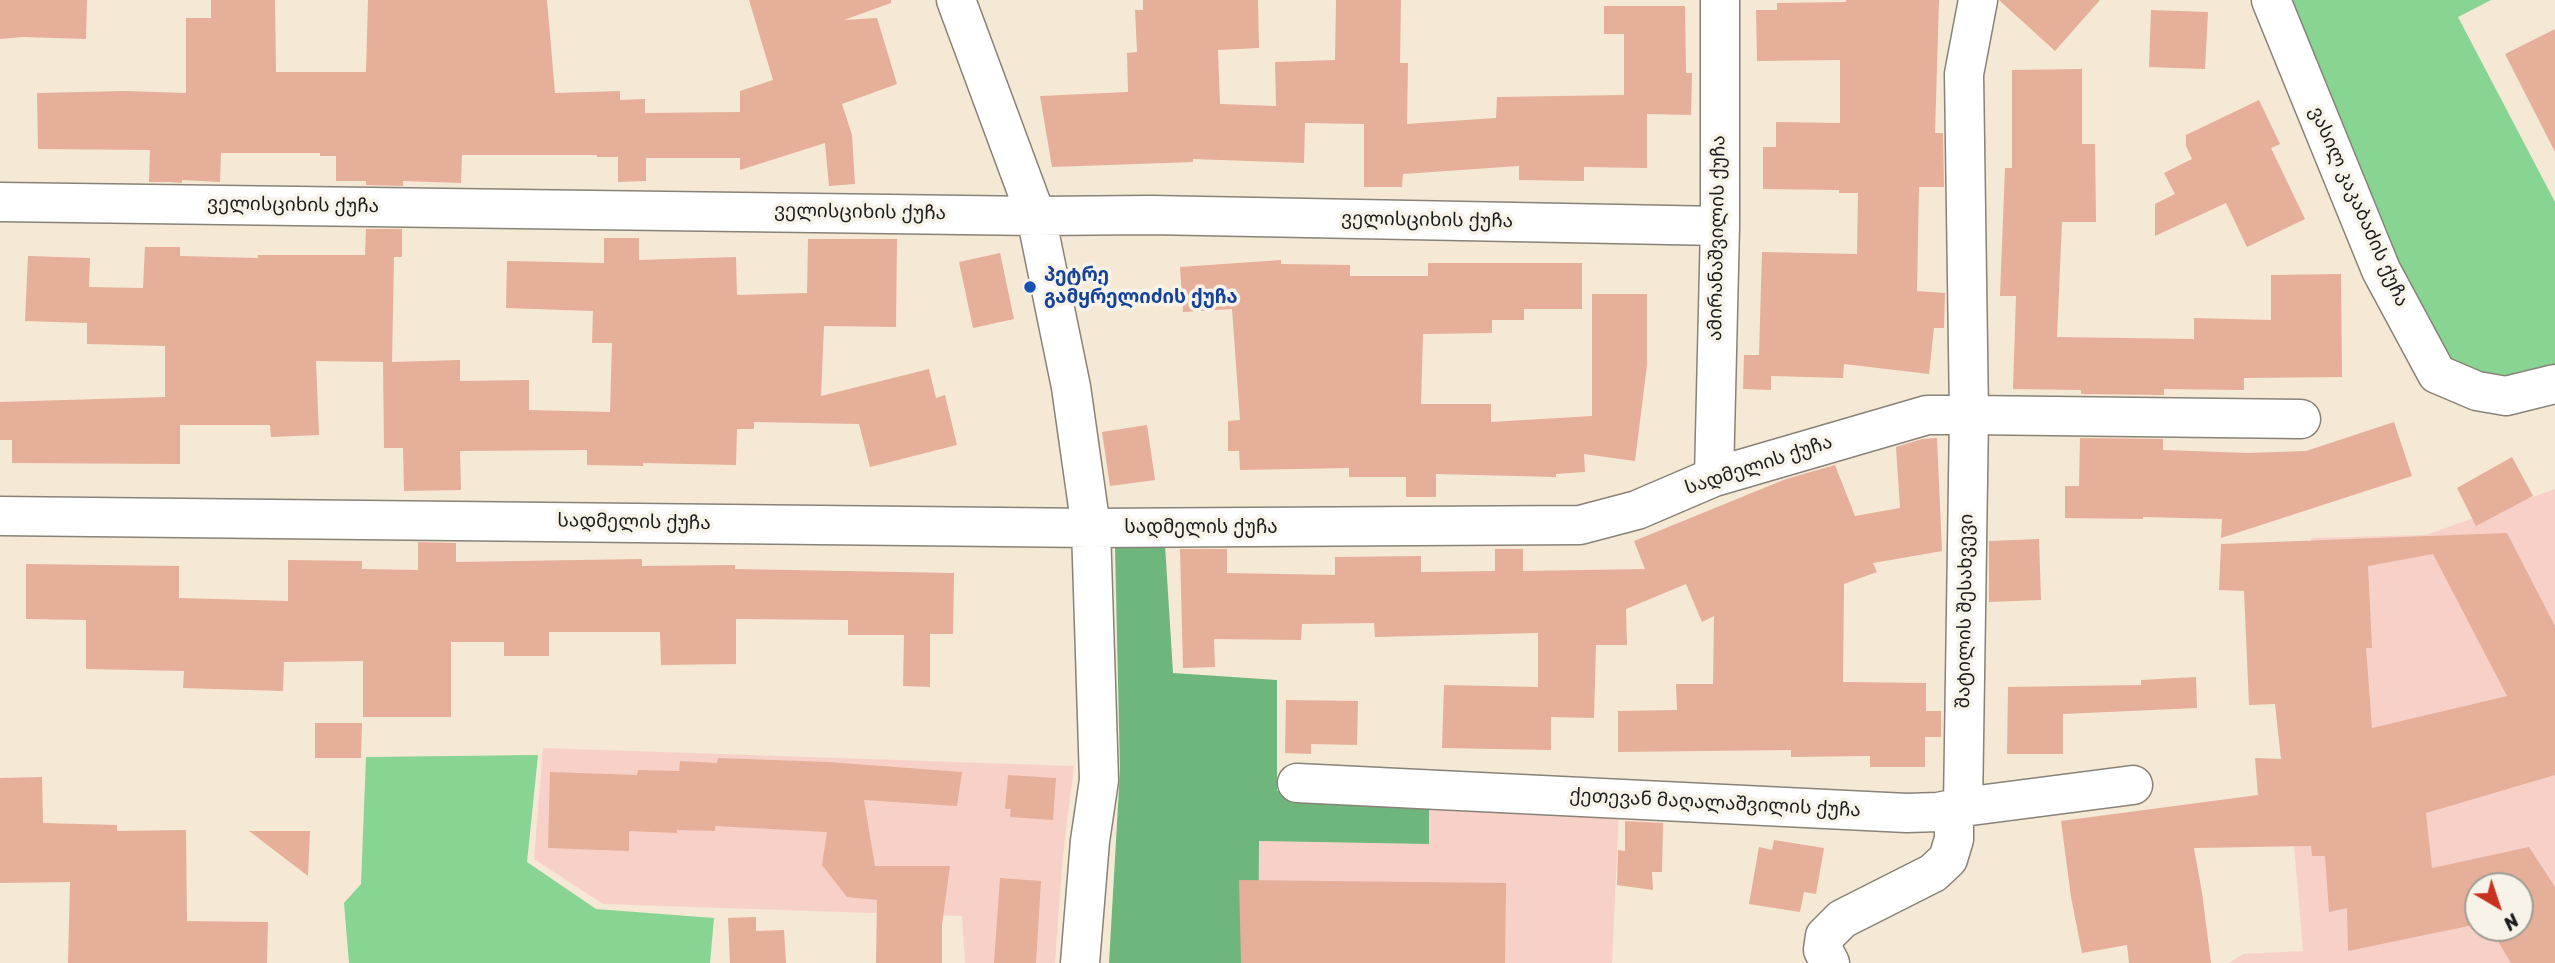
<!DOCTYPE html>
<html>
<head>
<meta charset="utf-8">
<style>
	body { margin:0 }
	#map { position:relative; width:2555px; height:963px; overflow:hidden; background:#f5e8d4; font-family:Sriracha,sans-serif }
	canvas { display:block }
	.north { position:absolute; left:2464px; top:872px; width:70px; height:70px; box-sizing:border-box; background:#f7f3e8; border:2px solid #9f9d96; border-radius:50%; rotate:141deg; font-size:19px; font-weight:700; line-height:28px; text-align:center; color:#1c1c1c }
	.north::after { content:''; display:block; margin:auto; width:24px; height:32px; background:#c8321e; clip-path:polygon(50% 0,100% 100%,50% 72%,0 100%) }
</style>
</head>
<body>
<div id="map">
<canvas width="2555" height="963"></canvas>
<div class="north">N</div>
</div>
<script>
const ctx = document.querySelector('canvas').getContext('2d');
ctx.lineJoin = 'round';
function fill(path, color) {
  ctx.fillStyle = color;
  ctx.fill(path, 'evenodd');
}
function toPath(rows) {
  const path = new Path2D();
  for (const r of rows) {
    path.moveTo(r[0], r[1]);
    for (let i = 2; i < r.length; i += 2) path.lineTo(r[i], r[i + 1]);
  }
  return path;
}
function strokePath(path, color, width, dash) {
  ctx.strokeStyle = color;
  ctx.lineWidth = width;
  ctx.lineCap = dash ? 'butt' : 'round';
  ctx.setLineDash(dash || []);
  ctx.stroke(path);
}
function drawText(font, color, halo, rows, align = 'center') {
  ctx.font = font + ' Sriracha,"Noto Sans Georgian",sans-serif';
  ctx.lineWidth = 7;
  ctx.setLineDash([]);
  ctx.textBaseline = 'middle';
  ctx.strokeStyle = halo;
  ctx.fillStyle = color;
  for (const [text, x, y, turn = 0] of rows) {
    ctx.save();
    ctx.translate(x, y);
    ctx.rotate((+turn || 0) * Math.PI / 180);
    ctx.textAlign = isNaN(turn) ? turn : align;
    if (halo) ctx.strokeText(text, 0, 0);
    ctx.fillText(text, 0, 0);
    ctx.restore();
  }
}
fill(toPath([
	[2555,489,2555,963,2229,963,2243,954,2303,951,2289,786,2333,783,2311,538,2426,535],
	[2478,886,2520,886,2520,928,2478,928],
	[543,748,1074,766,1063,855,1055,963,965,963,962,916,603,904,534,859],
	[1429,800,1619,810,1612,963,1258,963,1258,841,1429,844]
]), '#f7d1c8');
fill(toPath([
	[2289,0,2491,0,2458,17,2555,202,2555,367,2507,377,2464,369,2432,342],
	[538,755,527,862,596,909,714,918,710,963,349,963,344,903,361,884,366,757]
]), '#88d492');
fill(toPath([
	[1165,545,1173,673,1277,680,1277,791,1429,800,1429,844,1259,841,1258,963,1109,963,1120,771,1115,546]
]), '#6eb67c');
fill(toPath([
	[0,0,87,0,86,39,23,37,0,39],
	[211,0,275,0,276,72,366,72,368,0,547,0,555,93,620,91,620,100,645,99,645,113,740,112,740,91,773,80,749,0,891,0,891,3,844,20,877,18,897,84,842,104,852,135,855,184,829,186,825,143,740,170,740,158,646,158,646,181,618,182,618,157,597,157,597,155,462,155,461,183,403,181,403,186,366,185,366,181,336,181,336,156,320,156,320,153,221,153,220,182,182,180,182,183,170,182,149,182,150,150,38,149,37,93,125,91,186,93,186,18,211,18],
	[1143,0,1258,0,1259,48,1218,50,1220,104,1276,106,1275,62,1335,60,1336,0,1401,0,1400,63,1408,63,1407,124,1496,118,1497,97,1624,95,1624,34,1604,34,1604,6,1685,6,1686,73,1692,73,1691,115,1647,114,1647,168,1584,167,1584,181,1519,180,1519,166,1403,174,1402,187,1364,187,1364,124,1305,123,1304,163,1193,159,1193,162,1052,167,1040,96,1128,92,1127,53,1137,52,1135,10,1143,10],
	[1846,0,1939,0,1935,133,1943,133,1944,187,1919,187,1917,291,1945,293,1944,328,1934,328,1929,374,1844,364,1843,378,1771,376,1771,390,1743,389,1744,355,1759,355,1762,252,1857,254,1858,193,1839,193,1839,190,1763,189,1763,147,1776,147,1776,122,1840,123,1840,60,1757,61,1756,10,1777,10,1777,3,1846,2],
	[1999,0,2100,0,2055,51],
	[2151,10,2208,12,2205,69,2149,67],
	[2555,29,2555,152,2505,54],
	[2082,69,2082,144,2095,144,2096,222,2062,222,2057,337,2194,339,2194,318,2271,320,2271,275,2341,274,2342,377,2244,378,2244,390,2164,389,2164,395,2081,394,2081,390,2013,389,2016,296,2000,296,2005,168,2012,168,2012,70],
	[2259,100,2280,144,2271,148,2305,219,2247,247,2226,203,2155,236,2155,204,2175,194,2164,173,2192,159,2186,146,2186,135],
	[366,229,402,229,402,257,394,257,392,362,460,360,460,381,529,380,529,410,610,412,612,343,592,343,593,311,506,308,507,261,604,263,604,238,639,238,639,260,736,257,737,295,807,293,808,239,897,239,896,327,824,326,821,396,929,369,936,398,945,395,957,445,870,467,859,424,754,422,754,429,737,429,736,465,643,463,643,466,587,465,587,450,460,451,461,490,404,491,403,448,384,448,383,362,316,361,319,435,271,437,270,425,180,425,180,464,12,463,12,440,0,440,0,402,165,397,165,346,87,344,87,323,25,321,28,256,90,258,89,287,143,288,145,247,180,247,180,256,258,258,258,255,365,255],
	[1000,253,1014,319,973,328,959,262],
	[1281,260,1281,264,1350,265,1350,276,1428,276,1428,263,1582,263,1582,309,1524,309,1524,320,1492,320,1492,333,1423,334,1421,404,1491,404,1491,422,1592,416,1592,294,1647,294,1647,365,1635,461,1584,454,1585,472,1556,474,1556,477,1436,474,1436,497,1406,497,1406,477,1349,477,1349,468,1240,470,1239,451,1228,451,1228,421,1240,420,1232,309,1183,312,1180,267],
	[2394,422,2412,476,2221,538,2222,519,2143,517,2143,519,2065,518,2065,486,2079,486,2080,438,2163,439,2163,450,2248,453,2306,451],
	[1147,425,1155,480,1110,486,1102,432],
	[1937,438,1942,551,1873,563,1877,572,1844,584,1843,682,1926,683,1926,711,1941,711,1941,737,1925,737,1925,767,1870,767,1870,756,1791,757,1791,750,1618,752,1618,711,1677,710,1676,684,1713,684,1714,616,1702,622,1686,584,1626,609,1627,645,1596,645,1594,718,1551,717,1551,750,1442,748,1444,685,1538,687,1538,633,1375,637,1374,623,1302,624,1301,640,1214,639,1215,667,1183,668,1180,549,1227,549,1227,573,1335,575,1335,557,1421,556,1421,572,1495,571,1495,549,1523,549,1523,571,1645,569,1634,541,1786,479,1835,465,1855,516,1900,508,1896,447,1922,439],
	[2512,457,2533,496,2476,526,2457,488],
	[2507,533,2555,626,2555,775,2426,813,2432,868,2529,847,2555,887,2555,963,2511,963,2490,928,2520,928,2520,886,2478,886,2478,924,2348,951,2347,908,2329,912,2325,856,2312,856,2311,846,2194,848,2202,893,2211,963,2129,963,2127,945,2082,953,2071,897,2061,821,2258,795,2255,758,2281,759,2275,704,2249,705,2244,591,2219,590,2221,544],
	[2433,554,2507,696,2372,728,2366,648,2372,648,2368,566],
	[2039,539,2041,600,1989,602,1989,541],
	[418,542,456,543,456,562,642,559,642,566,735,565,735,569,954,573,953,634,930,634,930,687,903,686,904,635,848,635,848,620,736,619,736,664,661,665,660,632,549,632,549,656,504,656,504,642,451,642,451,717,363,717,363,661,284,662,283,691,183,688,184,671,86,669,86,620,26,619,26,564,179,566,179,598,288,601,288,560,362,561,362,569,418,570],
	[2196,677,2197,708,2063,714,2063,754,2007,754,2008,687,2141,685,2141,680],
	[1286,700,1358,701,1357,745,1311,744,1311,754,1285,753],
	[315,723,362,723,361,758,315,758],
	[718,758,828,762,962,772,957,806,864,800,875,866,950,866,942,925,942,963,876,963,877,900,847,897,822,865,827,832,715,826,715,831,677,830,677,833,629,831,629,851,548,848,550,772,637,775,638,770,679,771,680,761,717,763],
	[1008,775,1056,778,1053,820,1010,817,1011,809,1005,809],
	[42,777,43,823,117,825,117,831,186,830,187,921,268,922,267,963,68,963,70,882,0,883,0,778],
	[1625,821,1663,823,1662,872,1652,872,1653,890,1617,885,1618,850,1625,851],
	[249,831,310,831,308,876],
	[1774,840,1824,848,1816,894,1804,892,1800,912,1749,904,1759,847,1772,850],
	[1000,878,1041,881,1036,963,994,963],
	[1239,880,1506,883,1505,963,1241,963],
	[756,917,756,931,784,930,786,963,730,963,728,918]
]), '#e5af99');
const minor = toPath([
	[956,0,1036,216,1071,387,1091,528,1099,780,1090,841,1080,963],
	[2271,0,2381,270,2437,374,2477,391,2506,396,2555,384],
	[0,202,1036,216,1151,215,1720,226],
	[1714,477,1720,226,1720,0],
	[0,516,1091,528,1580,525,1637,510,1714,477,1927,415,1969,415,1964,74,1978,0],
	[1297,783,1907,813,1938,812,1963,807,2133,785],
	[1963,807,1969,415,2301,419],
	[1830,963,1823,950,1825,936,1842,919,1933,873,1948,859,1954,839,1954,809]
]);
strokePath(minor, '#888278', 41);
strokePath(minor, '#fff', 38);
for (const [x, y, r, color] of [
	[1030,287,7,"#1a4fb4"]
]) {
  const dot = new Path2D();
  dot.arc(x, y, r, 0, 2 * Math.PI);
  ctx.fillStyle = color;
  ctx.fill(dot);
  strokePath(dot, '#f7f3e8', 2.5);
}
drawText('19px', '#1c1c1c', '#f7f3e8', [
	["ველისციხის ქუჩა",293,206,1],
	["ვასილ კაკაბაძის ქუჩა",2358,207,66],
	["ველისციხის ქუჩა",860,213,1],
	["ველისციხის ქუჩა",1427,221,1],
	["ამირანაშვილის ქუჩა",1718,238,-89],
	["სადმელის ქუჩა",1759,466,-18],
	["სადმელის ქუჩა",634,523,1],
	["სადმელის ქუჩა",1201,528],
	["შატილის შესახვევი",1966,611,-89],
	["ქეთევან მაღალაშვილის ქუჩა",1715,804,3]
]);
drawText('bold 19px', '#164399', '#f7f3e8', [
	["პეტრე",1044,276],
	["გამყრელიძის ქუჩა",1044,298]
], 'left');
</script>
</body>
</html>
